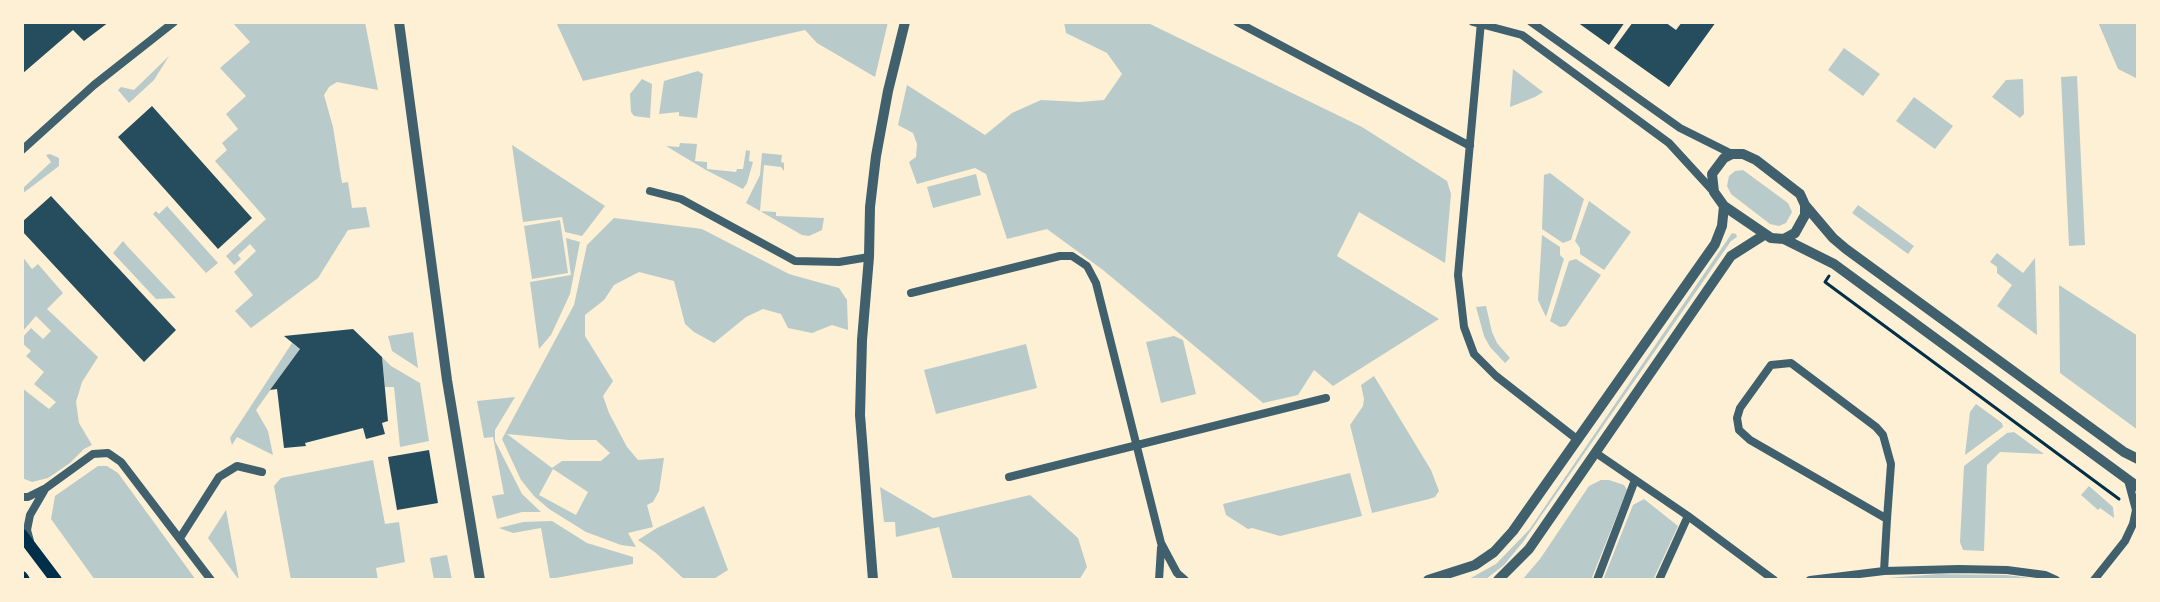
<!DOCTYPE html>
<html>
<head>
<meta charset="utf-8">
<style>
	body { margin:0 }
	#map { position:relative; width:2160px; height:602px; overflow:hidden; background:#fdf0d5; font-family:"Fira Sans Condensed",sans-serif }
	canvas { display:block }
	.frame { position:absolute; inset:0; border:24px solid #fdf0d5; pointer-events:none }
</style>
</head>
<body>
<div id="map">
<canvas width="2160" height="602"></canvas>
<div class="frame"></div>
</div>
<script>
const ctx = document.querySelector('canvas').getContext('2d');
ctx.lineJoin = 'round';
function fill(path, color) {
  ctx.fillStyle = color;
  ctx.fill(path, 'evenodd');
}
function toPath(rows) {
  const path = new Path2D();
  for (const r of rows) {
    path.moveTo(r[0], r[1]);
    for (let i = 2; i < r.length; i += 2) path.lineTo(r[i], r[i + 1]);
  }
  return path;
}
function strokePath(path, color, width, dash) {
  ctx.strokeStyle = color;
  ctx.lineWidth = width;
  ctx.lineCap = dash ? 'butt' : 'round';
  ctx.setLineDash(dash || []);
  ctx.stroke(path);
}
fill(toPath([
	[232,22,365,22,378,90,337,82,329,87,324,95,333,127,342,183,348,182,352,208,366,207,370,227,348,230,318,278,251,328,235,311,253,295,234,272,256,251,250,244,238,255,241,259,234,265,226,256,266,219,215,161,227,150,222,143,238,129,226,114,246,96,220,68,250,42],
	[556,22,888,22,875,77,817,43,805,30,583,81],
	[1064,22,1146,22,1362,127,1447,181,1451,194,1445,263,1359,212,1337,256,1439,319,1333,386,1314,370,1298,395,1263,403,1103,270,1047,229,1007,239,986,174,975,168,917,184,909,162,916,157,917,144,913,133,898,125,907,85,985,135,1012,113,1041,100,1080,102,1104,100,1122,74,1107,53,1066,33],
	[2098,22,2138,22,2138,79,2118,69],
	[1844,48,1880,74,1863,96,1828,70],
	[169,56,154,80,129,103,118,90,121,87,134,90],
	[1513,69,1543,92,1535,97,1510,107],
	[698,71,703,74,697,118,679,116,679,112,659,114,664,81],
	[2077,76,2085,245,2069,246,2061,77],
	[642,79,652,84,650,118,634,116,631,112,630,94],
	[2023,79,2024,114,2020,118,1992,97,2006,80],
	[1914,97,1953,126,1935,149,1896,121],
	[680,143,697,144,695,161,707,162,707,169,736,172,737,169,743,169,746,150,750,151,749,161,753,162,747,183,743,189,706,170,666,146,679,147],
	[512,145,605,206,582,236,565,232,562,217,523,222],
	[762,153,782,155,781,162,784,163,784,171,781,167,764,165,760,211,776,212,776,216,824,218,822,230,809,236,802,235,746,203,760,175],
	[50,154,59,158,59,166,22,194,22,189,51,162,46,155],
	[1743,170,1788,203,1792,212,1786,223,1779,226,1770,224,1731,194,1727,186,1729,176,1735,171],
	[1550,173,1584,199,1571,240,1563,243,1542,229,1544,175],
	[976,174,981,195,933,208,927,187],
	[1589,201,1631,232,1604,270,1580,254,1580,248,1575,241],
	[1858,205,1914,246,1908,254,1852,213],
	[167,206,218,263,206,273,153,214,156,211,159,214],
	[614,218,702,229,789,274,839,288,847,300,848,330,832,325,812,333,788,328,781,314,763,309,746,317,714,343,694,332,685,324,674,281,639,272,614,285,604,300,585,315,585,336,613,381,603,396,609,413,627,447,638,460,664,458,659,491,653,502,647,505,653,527,628,533,636,547,621,545,586,532,549,509,534,496,521,480,502,439,574,305,587,245],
	[507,434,569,440,596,440,610,453,601,461,562,461,552,468],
	[553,469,588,492,576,515,539,495],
	[560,220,568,273,532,279,524,226],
	[1732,233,1736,234,1737,237,1731,241,1523,542,1504,565,1486,579,1467,580,1496,564,1529,530],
	[1542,235,1560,247,1560,255,1564,259,1546,317,1538,300],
	[566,238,580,242,570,294,551,335,539,349,530,282,571,275],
	[123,241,128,247,176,298,156,299,113,253],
	[1997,253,2023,273,2035,258,2037,335,1997,306,2012,285,1997,273,1997,267,1990,262],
	[22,256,32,269,38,264,63,293,47,309,98,357,82,382,76,402,79,423,92,445,84,449,70,463,48,478,32,482,22,478,22,388,49,409,56,402,34,384,44,372,26,356,31,351,22,343,22,338,31,328,43,339,51,331,36,316,22,332],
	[1576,259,1601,275,1566,326,1560,327,1550,321,1569,261],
	[2059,285,2138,336,2138,430,2060,373],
	[1486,306,1492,332,1497,343,1510,358,1505,363,1490,347,1484,336,1476,307],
	[413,332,418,368,392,351,388,336],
	[1174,336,1183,340,1196,394,1161,403,1146,342],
	[292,343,300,349,256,410,268,431,273,455,237,437,232,445,230,438],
	[1026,344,1037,388,936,414,924,370],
	[382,357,391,366,420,383,429,441,400,447,394,387,385,387],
	[1374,376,1431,470,1439,491,1435,497,1429,499,1372,513,1350,425,1363,406,1364,399,1361,385],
	[515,397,495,430,495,441,522,494,541,512,522,512,497,519,492,496,504,494,493,437,484,438,477,401],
	[1976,404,2002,423,2003,427,1965,455,1970,412],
	[2014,432,2044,454,2000,452,1987,465,1984,551,1963,550,1960,542,1964,466,2007,433],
	[373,460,385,524,399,522,405,562,376,568,378,580,291,580,274,486,281,478],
	[98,466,107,466,118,473,196,580,95,580,51,519,55,496],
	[1350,473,1362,516,1280,536,1252,528,1248,529,1226,515,1223,504],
	[1601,480,1609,480,1624,485,1627,490,1591,580,1522,580,1540,559,1589,486],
	[2089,486,2113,507,2114,518,2100,508,2098,510,2081,495],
	[880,487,933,518,1030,495,1078,538,1087,567,1079,580,953,580,939,527,896,537,895,522,884,522],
	[1644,499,1678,526,1653,580,1603,580,1633,505],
	[704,506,728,570,712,580,685,580,656,553,638,540,657,528],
	[226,510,239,580,208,538],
	[552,521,587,543,633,557,633,564,550,579,541,528,513,533,499,528,523,522],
	[447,555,452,580,434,580,430,558],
	[1938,574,2006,575,2046,580,1862,580]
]), '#b9caca');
fill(toPath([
	[22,22,109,22,84,41,73,30,22,74],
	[1577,22,1625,22,1609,45],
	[1633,22,1665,22,1676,30,1682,22,1716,22,1669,87,1614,48],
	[152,106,252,218,218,249,118,137],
	[51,196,176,330,144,362,22,231,22,222],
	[353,329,382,357,388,421,382,423,385,434,366,439,363,428,305,443,306,446,284,448,277,389,270,390,300,349,284,336],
	[429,450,438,503,397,510,388,457]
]), '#264d5e');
strokePath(toPath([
	[1829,276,1825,282,2119,499]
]), '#003049', 3);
strokePath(toPath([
	[1237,22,1470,146],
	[1473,22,1522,35,1669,143,1713,191],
	[1481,22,1458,275,1464,327,1474,354,1496,376,1578,440],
	[1531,22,1680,128,1732,154],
	[22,150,94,85,174,22],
	[650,191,681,199,795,261,839,262,869,257],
	[911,293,1060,256,1072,256,1087,266,1096,283,1161,543,1177,573,1185,580],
	[1596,453,1688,516,1774,580],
	[1009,477,1326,398],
	[22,497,28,497,46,488,93,454,108,453,121,462,211,580],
	[180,538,219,477,237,466,262,472],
	[30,541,27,530,30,515,44,491],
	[1884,571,1887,519,1891,464,1883,435,1876,427,1791,363,1771,365,1740,408,1737,418,1739,430,1750,440,1887,519],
	[1159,580,1161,548],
	[1597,580,1635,480],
	[1659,580,1688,516],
	[1810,580,1884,571,1959,569,2007,570,2045,575,2056,580],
	[2094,580,2125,541,2133,524,2136,510,2128,480]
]), '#3f606c', 8);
strokePath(toPath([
	[399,22,447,380,480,580],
	[1732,154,1743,154,1756,160,1800,194,1805,205,1805,215,1795,233,1784,239,1771,238,1724,206,1714,192,1712,174,1724,158,1732,154],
	[1805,205,1833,238,1846,249,2124,452,2138,459],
	[1784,239,1834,264,2138,487],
	[873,580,860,415,862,340,869,257,870,207,876,156,888,91,905,22],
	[1428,580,1475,565,1494,552,1513,531,1715,244,1722,226,1724,206],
	[1498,580,1529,549,1731,256,1764,235]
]), '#3f606c', 10);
strokePath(toPath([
	[22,535,56,580],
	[22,577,24,580]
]), '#003049', 12);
</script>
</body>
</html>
